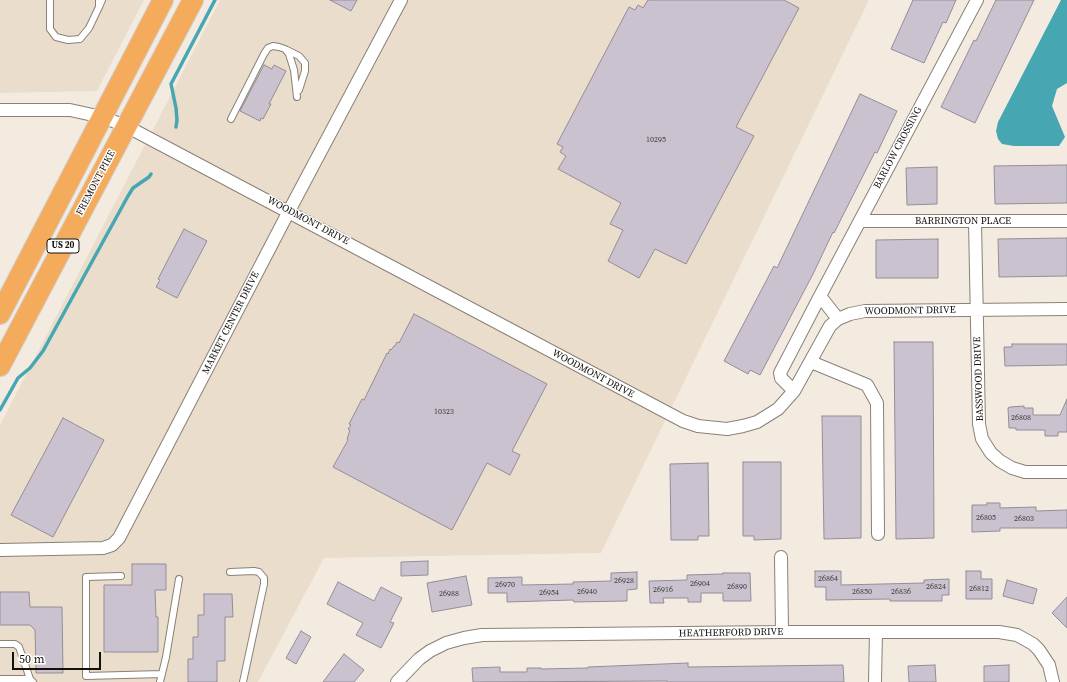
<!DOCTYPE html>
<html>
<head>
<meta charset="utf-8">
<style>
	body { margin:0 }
	#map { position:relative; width:1067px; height:682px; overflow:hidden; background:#f4ebe0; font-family:"Source Serif 4",serif }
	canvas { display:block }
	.scale { position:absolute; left:12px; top:652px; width:89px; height:18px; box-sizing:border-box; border:2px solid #14110d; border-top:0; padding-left:5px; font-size:12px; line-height:14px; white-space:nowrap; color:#14110d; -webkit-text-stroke:3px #fff; paint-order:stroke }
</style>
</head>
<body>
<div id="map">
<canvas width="1067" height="682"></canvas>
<div class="scale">50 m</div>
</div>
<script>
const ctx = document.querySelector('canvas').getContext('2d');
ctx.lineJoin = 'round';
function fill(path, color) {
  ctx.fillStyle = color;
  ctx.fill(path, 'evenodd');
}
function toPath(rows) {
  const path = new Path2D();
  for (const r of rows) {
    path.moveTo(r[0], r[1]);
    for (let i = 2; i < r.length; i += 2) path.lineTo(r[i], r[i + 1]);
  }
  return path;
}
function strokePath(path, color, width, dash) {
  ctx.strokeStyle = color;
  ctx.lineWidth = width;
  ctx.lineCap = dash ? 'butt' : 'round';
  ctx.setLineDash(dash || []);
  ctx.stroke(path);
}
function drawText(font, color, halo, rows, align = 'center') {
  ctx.font = font + ' "Source Serif 4",serif';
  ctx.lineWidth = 3;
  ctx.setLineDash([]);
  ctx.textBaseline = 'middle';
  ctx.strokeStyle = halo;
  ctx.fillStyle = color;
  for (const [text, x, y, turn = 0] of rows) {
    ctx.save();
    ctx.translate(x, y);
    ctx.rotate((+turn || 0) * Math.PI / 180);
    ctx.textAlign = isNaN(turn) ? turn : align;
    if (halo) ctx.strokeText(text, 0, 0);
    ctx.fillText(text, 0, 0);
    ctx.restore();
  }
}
fill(toPath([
	[0,0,144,0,97,91,0,93],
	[220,0,869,0,601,553,324,558,258,682,0,682,0,425]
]), '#ebddcc');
fill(toPath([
	[1061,0,1067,0,1067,83,1057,89,1052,106,1065,137,1059,146,1014,146,1002,144,998,139,996,131,998,122]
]), '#46a7b2');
strokePath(toPath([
	[176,127,177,120,176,108,171,84,215,0],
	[0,410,18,378,30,368,43,351,128,196,133,188,149,177,151,174]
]), '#46a7b2', 3.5);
const building = toPath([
	[330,0,357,0,351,11,330,0],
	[648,0,784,0,799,8,736,127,754,136,686,264,655,249,639,278,608,261,623,230,610,224,621,203,558,169,566,156,560,152,563,147,557,144,629,7,635,10,638,5,643,8,648,0],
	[913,0,956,0,946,23,943,22,924,63,891,49,913,0],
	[996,0,1034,0,975,123,941,107,974,40,976,41,996,0],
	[264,65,272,69,274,65,286,71,269,104,271,104,263,119,261,118,260,121,240,111,264,65],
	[860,94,897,111,877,153,875,152,834,233,833,232,813,274,760,375,750,370,748,374,724,361,774,266,777,268,860,94],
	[1067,165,1067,203,995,204,994,166,1067,165],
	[937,167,937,204,907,205,906,168,937,167],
	[184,229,207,241,177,298,156,287,160,280,158,279,184,229],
	[1067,238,1067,276,999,277,998,239,1067,238],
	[938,239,938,278,876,278,876,240,938,239],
	[414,314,547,384,512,451,520,455,510,475,487,463,452,530,333,467,348,440,347,439,350,430,348,429,351,425,349,424,362,399,364,400,387,353,388,354,390,349,391,350,394,346,395,346,397,342,399,343,414,314],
	[894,342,933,342,934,538,896,539,894,342],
	[1012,344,1067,344,1067,365,1005,366,1004,347,1012,347,1012,344],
	[1067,399,1067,432,1058,432,1058,436,1045,436,1045,430,1016,430,1016,428,1009,428,1008,408,1010,407,1024,406,1024,408,1033,408,1033,415,1060,415,1067,399],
	[822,416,861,416,861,538,824,539,822,416],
	[63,418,104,440,53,537,11,515,63,418],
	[743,462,781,462,781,539,754,540,754,536,743,536,743,462],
	[708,463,709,536,698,536,698,540,671,540,670,464,708,463],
	[987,503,1000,503,1000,508,1036,507,1036,511,1067,510,1067,528,1000,528,1000,531,972,532,972,505,987,505,987,503],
	[428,561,428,575,401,576,401,562,428,561],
	[132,564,166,564,166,590,155,590,156,617,158,617,158,652,104,652,104,585,132,585,132,564],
	[815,571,841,571,841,585,924,583,924,580,949,579,949,595,942,595,942,601,890,601,890,599,826,600,826,587,815,587,815,571],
	[966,571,981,571,981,579,992,579,992,599,966,599,966,571],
	[637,572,637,589,627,590,627,601,574,602,573,600,507,602,507,593,488,593,488,578,522,577,522,585,573,584,573,582,611,581,611,573,637,572],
	[723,573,750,573,751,601,723,601,723,593,701,593,701,602,688,602,688,598,663,598,664,603,650,603,649,581,687,580,687,575,723,574,723,573],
	[466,576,472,605,432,612,427,583,466,576],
	[1007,580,1037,589,1033,604,1003,596,1007,580],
	[338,582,374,601,381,587,402,598,390,622,394,623,381,648,356,635,363,623,327,604,338,582],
	[0,592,29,592,30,607,62,607,63,673,36,673,35,630,30,625,0,625,0,592],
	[204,594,232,594,233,617,225,617,225,661,217,661,217,682,188,682,188,659,193,659,193,637,198,637,198,615,204,615,204,594],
	[1067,597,1067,628,1052,613,1067,597],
	[301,631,311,637,296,664,286,658,301,631],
	[344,654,364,670,354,682,323,682,344,654],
	[688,663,688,667,843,665,844,682,667,682,667,681,473,682,472,668,500,667,500,672,527,672,527,668,541,668,541,669,588,668,588,667,688,663],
	[935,665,936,682,909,682,908,666,935,665],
	[1009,665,1009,682,984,682,984,666,1009,665]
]);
fill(building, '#cac3cf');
strokePath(building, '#938d98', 1);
const service = toPath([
	[50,0,50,29,56,37,68,40,80,39,89,28,99,7],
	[99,0,99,7,102,0],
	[287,50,299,56,305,63,305,71,299,90],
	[231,119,264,54,268,48,273,46,279,47,285,49,289,54,294,70,297,97],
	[230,572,254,571,259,572,264,578,264,584,243,682],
	[121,576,86,577,86,676,162,674],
	[0,644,15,644,19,647,30,679,33,682],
	[0,679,30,679],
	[160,682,166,657,179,579]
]);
const minor = toPath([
	[0,110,70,110,102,117,126,126,683,421,698,426,727,429,743,426,757,422,778,409,794,391,830,326,838,319,850,314,865,311,1067,309],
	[860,221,1067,221],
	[975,222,979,424,982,439,991,453,1000,461,1012,468,1025,472,1067,472],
	[838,319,820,296,977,0],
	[811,362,867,385,877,403,878,534],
	[794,391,781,378,780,373,820,296],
	[0,550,103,548,112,545,119,538,289,211,401,0],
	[781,557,782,632],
	[397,682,419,659,430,651,446,643,464,638,482,635,782,632,999,632,1017,635,1033,644,1039,650,1049,665,1053,682],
	[875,682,876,632]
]);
const trunk = toPath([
	[0,314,163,0],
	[0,366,193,0]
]);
strokePath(service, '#898177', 8);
strokePath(minor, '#898177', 14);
strokePath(trunk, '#d0cfcf', 22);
strokePath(service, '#fff', 6);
strokePath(minor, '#fff', 12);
strokePath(trunk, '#f4ac5c', 20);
drawText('8px', '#423e3e', null, [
	["10295",656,140],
	["10323",444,412],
	["26808",1021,418],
	["26805",986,518],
	["26803",1024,519],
	["26864",828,579],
	["26928",624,581],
	["26904",700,584],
	["26970",505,585],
	["26890",737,587],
	["26824",936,587],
	["26812",979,589],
	["26916",663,590],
	["26940",587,592],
	["26850",862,592],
	["26836",901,592],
	["26954",549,593],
	["26988",449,594]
]);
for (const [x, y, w] of [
	[63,246,32]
]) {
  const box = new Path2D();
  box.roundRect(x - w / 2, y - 7, w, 14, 3);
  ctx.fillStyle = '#fff';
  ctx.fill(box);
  strokePath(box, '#14110d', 1);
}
drawText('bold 9px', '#14110d', null, [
	["US 20",63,246]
]);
drawText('10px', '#14110d', '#fff', [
	["BARLOW CROSSING",898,148,-62],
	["FREMONT PIKE",96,183,-62],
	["WOODMONT DRIVE",308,221,28],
	["BARRINGTON PLACE",963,221],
	["WOODMONT DRIVE",910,311,-1],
	["MARKET CENTER DRIVE",231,323,-63],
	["WOODMONT DRIVE",593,374,28],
	["BASSWOOD DRIVE",979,379,-92],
	["HEATHERFORD DRIVE",731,633,-1]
]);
</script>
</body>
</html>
